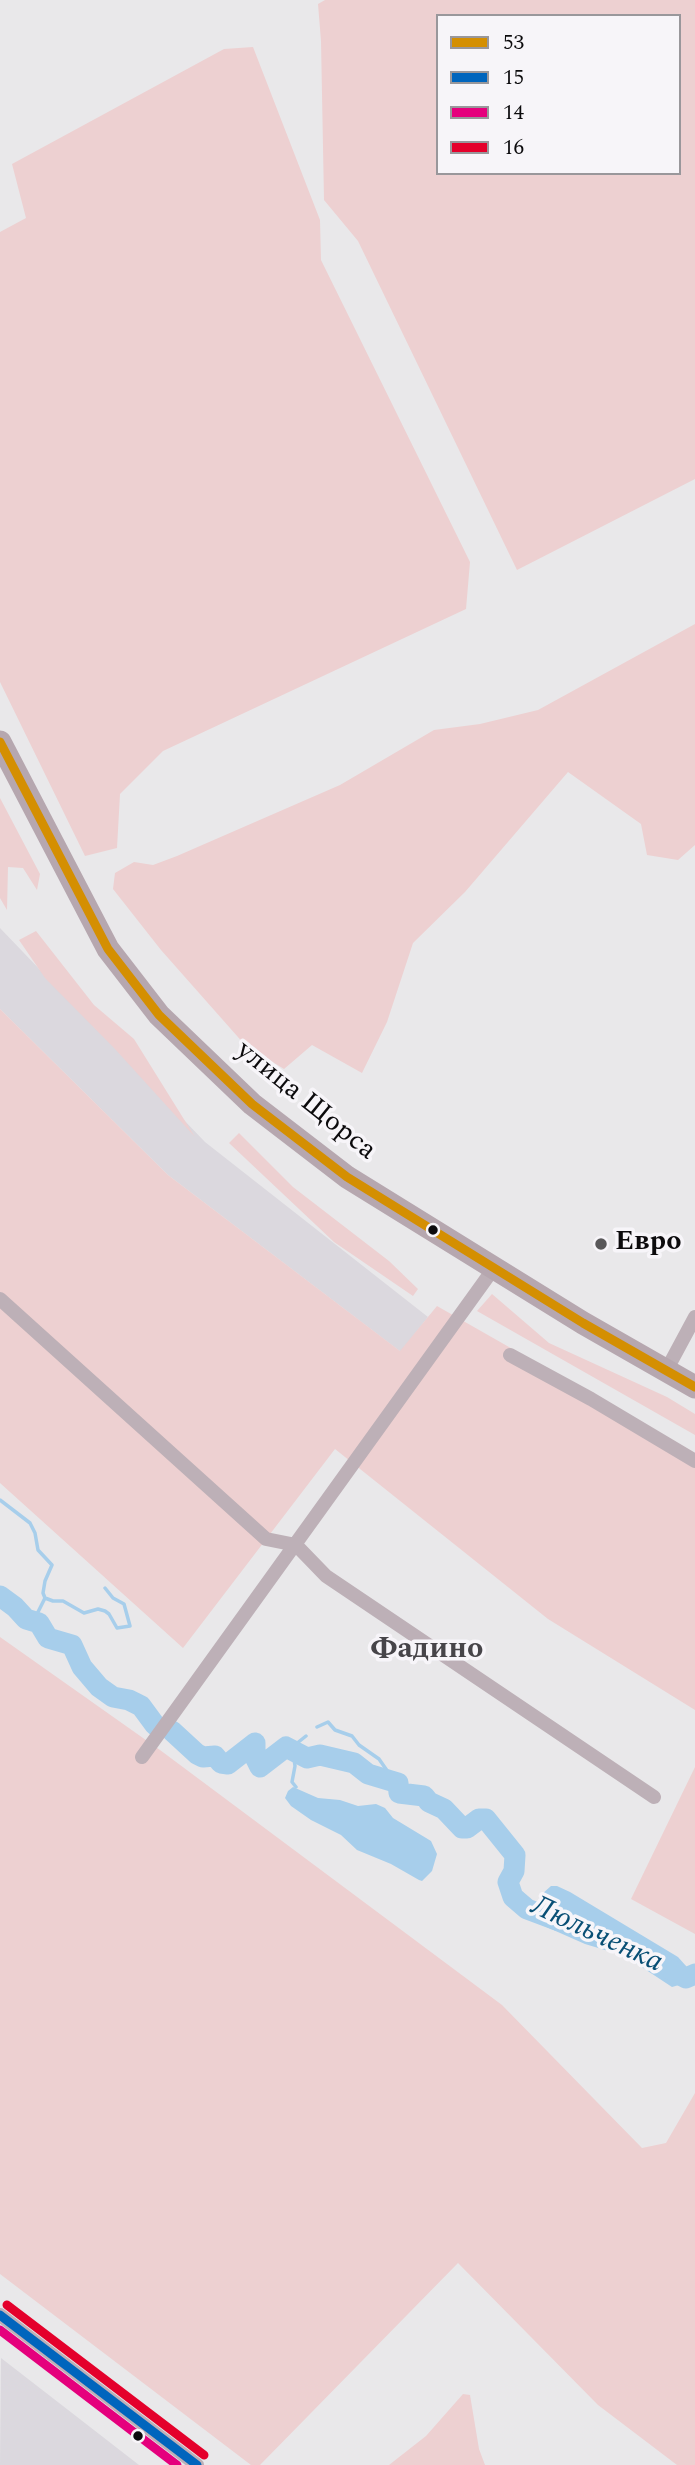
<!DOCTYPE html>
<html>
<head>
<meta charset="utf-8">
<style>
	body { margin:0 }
	#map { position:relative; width:695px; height:2465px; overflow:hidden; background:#e9e8ea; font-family:Spectral,serif }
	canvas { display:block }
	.legend { position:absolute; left:436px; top:14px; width:245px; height:161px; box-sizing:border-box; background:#f7f5f9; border:2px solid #99979b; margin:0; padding:9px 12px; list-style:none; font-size:21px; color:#0c0b0d }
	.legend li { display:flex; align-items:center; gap:14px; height:35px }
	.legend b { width:35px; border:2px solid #99979b }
</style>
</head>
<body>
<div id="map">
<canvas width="695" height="2465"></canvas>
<ul class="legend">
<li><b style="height:9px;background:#d48f02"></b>53</li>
<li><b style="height:9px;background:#0065bd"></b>15</li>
<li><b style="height:9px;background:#e5007d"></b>14</li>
<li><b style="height:9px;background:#e4002b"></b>16</li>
</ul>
</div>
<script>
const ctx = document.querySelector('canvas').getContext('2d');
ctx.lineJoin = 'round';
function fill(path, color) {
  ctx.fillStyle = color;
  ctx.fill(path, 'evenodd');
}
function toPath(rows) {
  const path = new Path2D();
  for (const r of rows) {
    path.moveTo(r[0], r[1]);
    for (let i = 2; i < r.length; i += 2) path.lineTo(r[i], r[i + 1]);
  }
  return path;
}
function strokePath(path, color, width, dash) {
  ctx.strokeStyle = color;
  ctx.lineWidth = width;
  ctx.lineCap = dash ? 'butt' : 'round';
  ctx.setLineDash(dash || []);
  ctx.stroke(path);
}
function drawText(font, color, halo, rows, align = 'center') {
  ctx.font = font + ' Spectral,serif';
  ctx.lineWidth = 7;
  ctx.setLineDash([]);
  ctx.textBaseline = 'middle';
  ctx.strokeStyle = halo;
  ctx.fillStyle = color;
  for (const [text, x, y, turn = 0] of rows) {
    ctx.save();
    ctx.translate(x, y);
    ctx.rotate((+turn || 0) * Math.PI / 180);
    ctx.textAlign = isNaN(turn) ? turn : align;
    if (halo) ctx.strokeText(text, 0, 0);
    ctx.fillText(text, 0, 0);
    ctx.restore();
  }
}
fill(toPath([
	[0,928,205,1142,428,1317,401,1352,168,1175,0,1009],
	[1,2358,63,2406,139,2465,0,2465]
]), '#dbd8de');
fill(toPath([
	[325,0,695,0,695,479,517,570,358,241,324,200,321,41,318,4],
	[438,16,679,16,679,173,438,173],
	[253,47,320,220,321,260,470,562,466,609,163,751,120,794,117,848,85,856,0,682,0,232,26,218,12,164,224,49],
	[695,624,695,845,678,860,647,855,641,824,568,772,465,892,413,943,387,1022,362,1073,312,1045,284,1069,245,1045,161,950,113,889,115,873,134,862,153,865,177,856,340,785,434,730,480,724,538,710],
	[0,798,40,874,37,890,23,868,8,867,7,910,0,898],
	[36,931,94,1005,134,1039,195,1137,115,1049,45,978,19,940],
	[0,1009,168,1175,400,1351,437,1306,695,1453,695,1710,548,1619,335,1449,183,1648,0,1483],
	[239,1133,293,1187,389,1261,418,1289,413,1296,334,1242,229,1143],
	[492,1294,549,1343,667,1397,695,1414,695,1435,477,1311],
	[0,1637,160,1750,502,2005,642,2148,666,2143,695,2093,695,2465,677,2465,598,2405,458,2263,260,2465,251,2465,0,2274],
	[695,1767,695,1934,631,1899],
	[463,2394,470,2395,479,2449,485,2465,389,2465,426,2436]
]), '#edd0d1');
fill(toPath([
	[293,1787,318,1798,340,1800,358,1806,376,1804,385,1808,393,1818,431,1841,437,1854,432,1871,422,1881,419,1880,391,1864,357,1850,341,1835,311,1820,291,1806,285,1798,288,1791],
	[551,1886,557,1886,570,1892,678,1957,686,1966,686,1978,679,1985,672,1987,625,1956,585,1944,542,1925,536,1921,532,1912,542,1894]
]), '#a7ceeb');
strokePath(toPath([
	[0,1500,30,1523,35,1533,38,1550,52,1565,45,1581,43,1593,45,1598],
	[30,1620,37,1614,45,1598,53,1601,63,1601,84,1613,98,1609,105,1611,109,1614,117,1628,130,1626,124,1604,113,1598,105,1588],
	[317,1727,328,1722,335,1730,352,1736,359,1745,379,1759,395,1782],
	[296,1787,292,1782,295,1766,293,1750,296,1744,306,1736]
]), '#a7ceeb', 3.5);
strokePath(toPath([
	[0,1596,15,1607,26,1619,39,1623,48,1638,72,1645,82,1667,99,1687,113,1697,129,1700,141,1706,155,1725],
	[172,1731,197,1754,203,1757,215,1756,221,1763,228,1764,255,1743,255,1757,260,1767,286,1747,307,1758,320,1755,354,1763,368,1774,398,1783,399,1793,424,1796,429,1802,444,1809,462,1828,467,1828,479,1819,486,1819,515,1855,514,1871,508,1882,513,1897,527,1909,559,1921],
	[662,1965,686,1978,695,1974]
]), '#a7ceeb', 21);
strokePath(toPath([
	[0,1299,266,1539,296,1545,326,1576,654,1797],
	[510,1355,591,1399,695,1461],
	[666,1371,695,1317],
	[142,1757,494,1268],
	[0,2315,197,2465]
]), '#bdb0b7', 14);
strokePath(toPath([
	[0,742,108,949,159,1015,252,1104,347,1177,583,1323,695,1387]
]), '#b6a7af', 23);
strokePath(toPath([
	[0,742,108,949,159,1015,252,1104,347,1177,583,1323,695,1387]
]), '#d48f02', 9);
strokePath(toPath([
	[0,2315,197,2465]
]), '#0065bd', 9);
strokePath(toPath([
	[0,2330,177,2465]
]), '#e5007d', 9);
strokePath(toPath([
	[7,2305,204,2455]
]), '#e4002b', 9);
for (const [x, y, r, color] of [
	[433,1230,6,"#0c0b0d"],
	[601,1244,7,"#59585a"],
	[138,2436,6,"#0c0b0d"]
]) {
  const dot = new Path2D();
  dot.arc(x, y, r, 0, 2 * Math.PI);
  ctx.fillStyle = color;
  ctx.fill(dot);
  strokePath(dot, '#f7f5f9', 2.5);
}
drawText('28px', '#0c0b0d', '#f7f5f9', [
	["улица Щорса",305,1102,39]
]);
drawText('bold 28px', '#0c0b0d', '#f7f5f9', [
	["Евро",615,1244]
], 'left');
drawText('bold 30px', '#474549', '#f7f5f9', [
	["Фадино",427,1651]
]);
drawText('italic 30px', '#094f75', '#f7f5f9', [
	["Люльченка",596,1936,25]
]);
</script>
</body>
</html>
